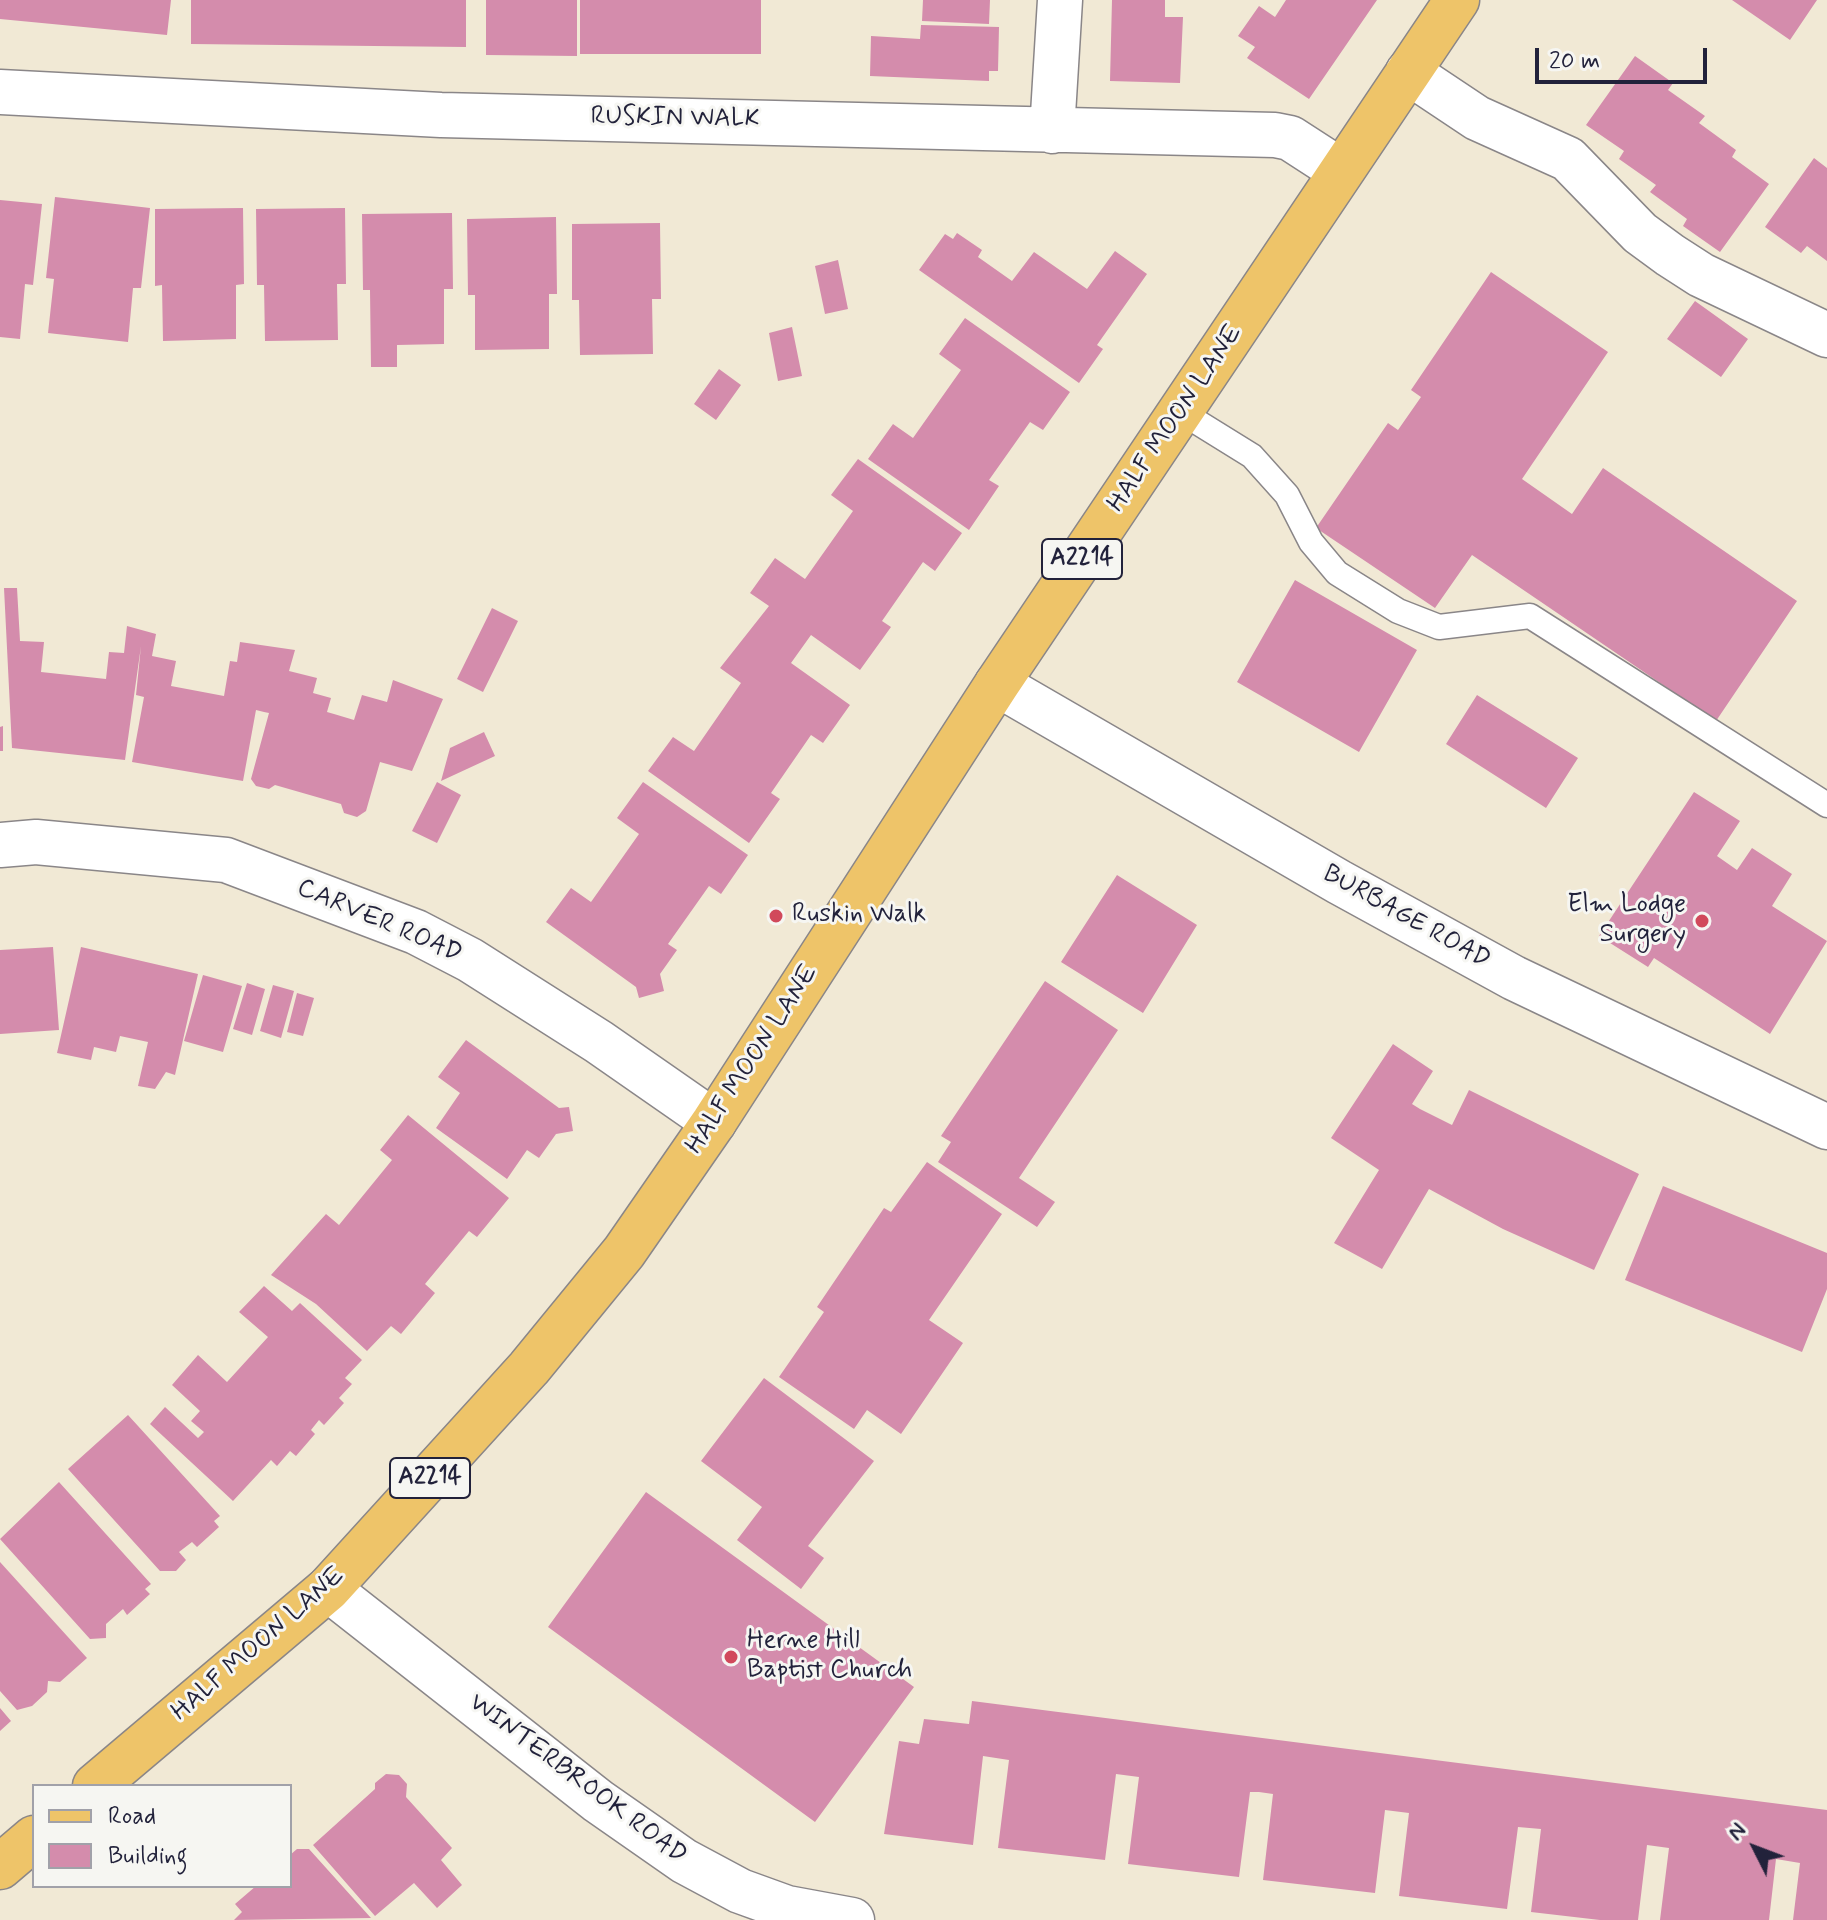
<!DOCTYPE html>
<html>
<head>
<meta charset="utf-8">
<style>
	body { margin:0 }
	#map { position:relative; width:1827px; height:1920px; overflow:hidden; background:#f1e9d5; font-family:Mynerve,sans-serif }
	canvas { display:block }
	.legend { position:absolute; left:32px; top:1784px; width:260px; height:104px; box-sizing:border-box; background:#f6f6f2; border:2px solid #a1a1a9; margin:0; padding:10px 14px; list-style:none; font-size:24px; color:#22223b }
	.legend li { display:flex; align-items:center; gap:16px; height:40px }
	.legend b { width:40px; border:2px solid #a1a1a9 }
	.north { position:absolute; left:1715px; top:1808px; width:80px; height:80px; -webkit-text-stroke:6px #f6f6f2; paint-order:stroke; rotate:312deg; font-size:22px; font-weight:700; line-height:32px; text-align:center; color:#22223b }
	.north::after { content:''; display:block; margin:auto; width:28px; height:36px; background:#22223b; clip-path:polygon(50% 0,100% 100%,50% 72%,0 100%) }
	.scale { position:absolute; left:1535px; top:48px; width:172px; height:36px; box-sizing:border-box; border:4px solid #22223b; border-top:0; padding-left:10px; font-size:24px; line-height:28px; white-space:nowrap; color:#22223b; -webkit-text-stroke:6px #f6f6f2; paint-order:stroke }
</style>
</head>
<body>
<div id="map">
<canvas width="1827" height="1920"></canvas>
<ul class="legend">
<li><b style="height:10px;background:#eec469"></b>Road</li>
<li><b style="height:22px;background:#d48cac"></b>Building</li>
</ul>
<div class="north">N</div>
<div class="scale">20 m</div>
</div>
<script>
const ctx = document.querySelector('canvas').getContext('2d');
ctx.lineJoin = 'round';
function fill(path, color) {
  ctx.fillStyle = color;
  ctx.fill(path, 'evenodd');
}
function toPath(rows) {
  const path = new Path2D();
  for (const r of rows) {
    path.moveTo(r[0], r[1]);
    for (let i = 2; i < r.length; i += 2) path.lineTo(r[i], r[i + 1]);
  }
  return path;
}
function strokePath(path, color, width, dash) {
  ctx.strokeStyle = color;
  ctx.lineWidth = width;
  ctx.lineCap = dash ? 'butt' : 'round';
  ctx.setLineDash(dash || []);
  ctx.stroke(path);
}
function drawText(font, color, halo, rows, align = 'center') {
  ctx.font = font + ' Mynerve,sans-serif';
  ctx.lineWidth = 6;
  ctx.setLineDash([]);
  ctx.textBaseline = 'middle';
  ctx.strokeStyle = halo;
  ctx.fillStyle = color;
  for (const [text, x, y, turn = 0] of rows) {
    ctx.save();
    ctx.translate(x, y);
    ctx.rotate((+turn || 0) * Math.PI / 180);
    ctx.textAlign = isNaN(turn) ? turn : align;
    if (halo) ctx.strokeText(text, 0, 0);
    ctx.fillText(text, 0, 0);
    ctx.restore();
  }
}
fill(toPath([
	[0,0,171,0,167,35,0,19],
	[191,0,466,0,466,47,191,44],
	[486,0,577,0,577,56,486,55],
	[580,0,761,0,761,54,580,54],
	[923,0,990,0,989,24,922,21],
	[1112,0,1165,0,1165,17,1183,17,1180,83,1110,81],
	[1286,0,1377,0,1309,99,1247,58,1255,47,1238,36,1259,6,1275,17],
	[1732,0,1817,0,1790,40],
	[921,25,999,27,998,71,989,71,989,81,870,76,871,36,920,39],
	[1635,56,1673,83,1668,90,1705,116,1699,123,1736,150,1732,157,1769,184,1720,252,1683,226,1687,219,1650,192,1656,185,1619,159,1624,151,1586,125],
	[1814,158,1827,168,1827,261,1807,246,1801,253,1765,227],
	[55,197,150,208,141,288,133,288,128,342,48,333,54,279,46,278],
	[0,200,42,204,33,285,25,284,20,339,0,337],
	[243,208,244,284,236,285,236,339,163,341,162,285,155,286,155,209],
	[345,208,346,284,337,284,338,340,265,341,264,285,257,285,256,209],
	[452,213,453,289,444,289,444,344,397,345,397,367,371,367,370,290,363,290,362,214],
	[556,217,557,294,549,294,549,349,475,350,475,295,468,295,467,219],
	[660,223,661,299,652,299,653,354,580,355,579,300,572,300,572,224],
	[957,233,982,250,978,257,1012,281,1034,252,1087,289,1115,251,1147,274,1097,345,1103,349,1079,383,919,270,945,234,953,239],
	[838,260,848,309,825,314,815,266],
	[1491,272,1608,352,1522,479,1572,514,1603,468,1797,601,1716,721,1472,555,1435,608,1316,528,1388,423,1398,430,1421,397,1411,390],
	[1695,301,1748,339,1721,377,1667,339],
	[965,318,1070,392,1043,430,1030,422,989,480,999,486,969,530,868,459,893,424,913,438,961,370,939,354],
	[792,327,802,376,778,381,769,333],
	[719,369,741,385,716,420,694,404],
	[858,459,962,533,935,571,923,562,882,621,891,627,860,670,811,635,791,663,850,705,823,743,811,735,771,793,780,799,749,843,648,771,673,737,694,751,741,683,720,668,769,606,750,593,775,558,805,579,853,511,831,495],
	[1295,580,1417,650,1359,752,1237,682],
	[4,588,17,588,20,641,44,642,41,672,106,679,109,652,124,653,127,626,156,634,152,656,176,661,171,686,224,696,230,661,237,662,240,642,295,650,289,671,317,678,313,693,331,698,327,712,334,714,354,720,362,695,387,702,393,680,443,699,412,771,380,762,366,811,357,817,344,813,341,804,275,785,269,789,256,786,251,779,269,713,264,712,256,710,243,781,132,762,144,697,136,695,141,646,125,760,12,748],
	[492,608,518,621,483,692,457,679],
	[1477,695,1578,758,1546,808,1446,744],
	[3,726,3,751,0,751,0,727],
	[484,732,495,756,441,781,450,748],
	[437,782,461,795,437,843,412,831],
	[643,782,748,855,721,894,709,886,668,944,677,950,660,974,664,991,639,998,636,987,546,922,571,888,591,902,639,834,617,818],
	[1694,792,1740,821,1717,856,1737,870,1752,848,1792,874,1772,906,1827,941,1770,1034,1654,958,1648,967,1599,936],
	[1117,875,1197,925,1143,1013,1061,962],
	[53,947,59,1030,0,1034,0,950],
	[81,947,198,974,175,1075,166,1072,155,1089,138,1086,148,1042,120,1036,116,1052,94,1047,91,1060,57,1053],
	[203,975,242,986,223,1052,184,1041],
	[1045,981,1118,1030,1019,1178,1055,1202,1037,1227,938,1162,951,1142,941,1136],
	[247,983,265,989,252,1035,233,1029],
	[273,985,294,991,281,1038,260,1031],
	[297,993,314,998,303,1036,287,1032],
	[466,1040,559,1108,569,1107,573,1131,556,1134,539,1158,527,1150,507,1179,436,1128,460,1093,438,1077],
	[1393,1044,1433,1071,1412,1104,1420,1109,1452,1125,1469,1090,1639,1174,1594,1270,1503,1229,1429,1189,1382,1269,1334,1243,1379,1170,1331,1138],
	[408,1115,509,1198,477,1237,469,1231,425,1284,435,1293,401,1334,391,1326,367,1351,316,1304,271,1275,326,1214,339,1225,392,1160,380,1150],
	[927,1162,1002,1214,929,1320,963,1343,901,1434,867,1410,854,1429,779,1377,824,1312,817,1307,884,1208,891,1212],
	[1663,1186,1827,1253,1827,1289,1802,1352,1625,1280],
	[264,1286,292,1311,300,1303,362,1360,345,1378,352,1384,339,1398,344,1403,324,1425,319,1420,311,1430,315,1434,296,1456,290,1451,277,1466,271,1460,233,1501,150,1424,165,1407,198,1438,204,1432,191,1421,200,1411,172,1385,198,1355,227,1382,268,1337,239,1312],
	[764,1378,874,1461,808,1546,824,1558,801,1589,737,1540,762,1507,701,1461],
	[128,1415,220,1516,214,1521,219,1527,197,1547,192,1542,179,1552,186,1560,176,1571,160,1571,68,1469],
	[59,1482,151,1584,145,1589,150,1594,127,1615,123,1609,106,1624,106,1638,90,1639,0,1539],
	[646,1492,914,1687,815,1822,548,1627],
	[0,1562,87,1658,60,1682,48,1681,47,1692,32,1706,17,1710,0,1691],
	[972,1701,1827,1810,1827,1920,1793,1920,1800,1863,1776,1859,1769,1920,1660,1920,1669,1848,1647,1845,1638,1920,1600,1920,1531,1912,1541,1829,1518,1827,1507,1909,1399,1896,1409,1813,1385,1810,1375,1893,1263,1880,1273,1794,1259,1792,1250,1792,1239,1877,1128,1864,1139,1777,1116,1774,1105,1860,998,1848,1009,1760,983,1756,973,1845,884,1834,899,1741,919,1744,924,1719,969,1724],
	[0,1708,11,1721,0,1731],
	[386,1774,399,1775,407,1784,406,1797,452,1848,441,1860,462,1885,437,1908,414,1883,375,1916,313,1845,375,1789,375,1783],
	[297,1849,309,1849,371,1918,234,1920,242,1912,235,1904,256,1886,290,1886,290,1855]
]), '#d48cac');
const service = toPath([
	[1181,412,1252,456,1287,495,1311,542,1337,573,1398,611,1439,627,1530,616,1827,805]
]);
const minor = toPath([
	[1408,72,1477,118,1568,159,1640,233,1670,255,1701,275,1827,335],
	[0,92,441,115,1275,135,1290,138,1341,171],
	[1052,131,1060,0],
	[0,845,36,842,226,860,416,932,470,960,599,1042,714,1122],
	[328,1589,598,1801,684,1861,740,1891,787,1908,852,1920]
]);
const tertiary = toPath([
	[997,684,1339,882,1514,978,1827,1127]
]);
const primary = toPath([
	[95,1786,328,1589,529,1368,624,1252,714,1122,997,684,1457,0],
	[0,1867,34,1838]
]);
strokePath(service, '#8a8688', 27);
strokePath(minor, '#8a8688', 47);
strokePath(tertiary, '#8a8688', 47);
strokePath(primary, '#8a8688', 47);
strokePath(service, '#fff', 24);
strokePath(minor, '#fff', 44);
strokePath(tertiary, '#fff', 44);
strokePath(primary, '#eec469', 44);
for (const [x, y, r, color] of [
	[776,916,8,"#d1495b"],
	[1702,921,8,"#d1495b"],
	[731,1657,8,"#d1495b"]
]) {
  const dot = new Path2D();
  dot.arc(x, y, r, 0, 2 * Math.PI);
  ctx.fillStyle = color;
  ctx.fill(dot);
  strokePath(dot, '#f6f6f2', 3);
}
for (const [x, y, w] of [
	[1082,559,80],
	[430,1478,80]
]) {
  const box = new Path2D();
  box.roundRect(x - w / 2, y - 20, w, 40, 6);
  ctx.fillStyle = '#f6f6f2';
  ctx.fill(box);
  strokePath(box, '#22223b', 2);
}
drawText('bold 24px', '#22223b', null, [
	["A2214",1082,559],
	["A2214",430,1478]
]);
drawText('26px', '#22223b', '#f6f6f2', [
	["RUSKIN WALK",675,119,1],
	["HALF MOON LANE",1176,419,-56],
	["BURBAGE ROAD",1406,918,29],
	["CARVER ROAD",379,922,23],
	["HALF MOON LANE",753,1060,-57],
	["HALF MOON LANE",259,1645,-41],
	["WINTERBROOK ROAD",577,1780,37]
]);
drawText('26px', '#22223b', '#f6f6f2', [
	["Elm Lodge",1686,906,"right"],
	["Surgery",1686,936,"right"],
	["Ruskin Walk",792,916],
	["Herne Hill",747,1642],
	["Baptist Church",747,1672]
], 'left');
</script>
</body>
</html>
